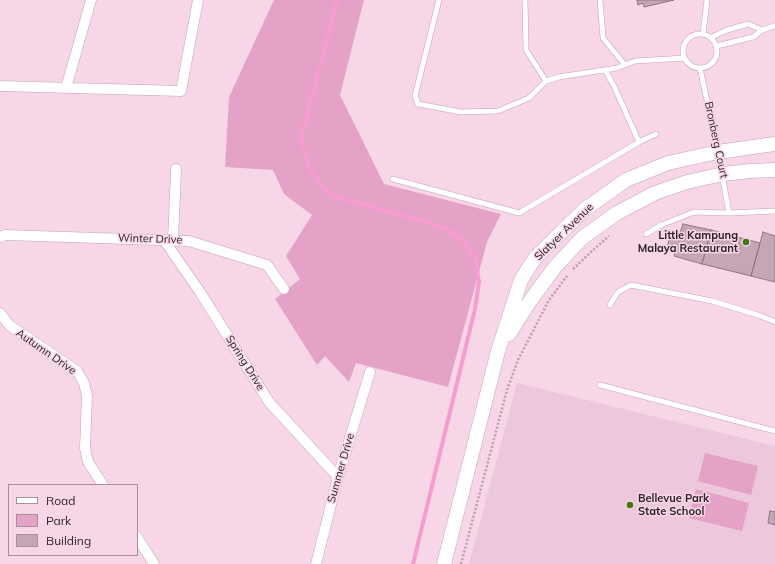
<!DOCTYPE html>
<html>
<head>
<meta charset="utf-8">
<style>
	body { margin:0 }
	#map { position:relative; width:775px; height:564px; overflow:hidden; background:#f6d6e7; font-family:Mulish,sans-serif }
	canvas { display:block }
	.legend { position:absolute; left:8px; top:484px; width:130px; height:72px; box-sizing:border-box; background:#f6d6e7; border:1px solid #a68e9b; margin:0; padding:5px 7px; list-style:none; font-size:12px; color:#2f2329 }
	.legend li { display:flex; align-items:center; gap:8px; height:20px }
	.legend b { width:20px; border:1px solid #a68e9b }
</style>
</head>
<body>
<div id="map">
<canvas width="775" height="564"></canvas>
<ul class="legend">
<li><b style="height:5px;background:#fff"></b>Road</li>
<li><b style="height:11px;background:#e4a2c7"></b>Park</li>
<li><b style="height:11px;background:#c4a6b6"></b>Building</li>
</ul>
</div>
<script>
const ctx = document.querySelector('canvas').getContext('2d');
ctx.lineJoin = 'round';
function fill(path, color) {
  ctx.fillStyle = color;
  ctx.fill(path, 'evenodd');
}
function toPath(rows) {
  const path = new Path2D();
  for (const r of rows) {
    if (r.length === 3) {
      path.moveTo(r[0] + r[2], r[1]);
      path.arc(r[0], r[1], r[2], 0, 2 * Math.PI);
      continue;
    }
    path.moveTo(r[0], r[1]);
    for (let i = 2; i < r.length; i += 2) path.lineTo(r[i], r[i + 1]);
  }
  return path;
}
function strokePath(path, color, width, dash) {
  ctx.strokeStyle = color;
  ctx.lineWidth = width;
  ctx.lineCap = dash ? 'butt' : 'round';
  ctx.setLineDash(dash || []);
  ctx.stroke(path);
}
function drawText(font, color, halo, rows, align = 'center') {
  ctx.font = font + ' Mulish,sans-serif';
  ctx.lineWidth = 3;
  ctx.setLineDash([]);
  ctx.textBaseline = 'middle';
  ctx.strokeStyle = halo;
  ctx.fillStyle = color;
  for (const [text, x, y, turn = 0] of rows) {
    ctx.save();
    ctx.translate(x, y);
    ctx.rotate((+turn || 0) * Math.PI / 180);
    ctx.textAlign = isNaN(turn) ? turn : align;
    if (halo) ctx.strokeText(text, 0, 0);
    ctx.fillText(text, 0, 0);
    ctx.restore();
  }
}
fill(toPath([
	[517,383,775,446,775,564,469,564]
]), '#edc7db');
fill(toPath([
	[274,0,364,0,340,95,384,184,501,214,487,242,448,387,356,363,349,382,325,356,317,365,275,299,300,279,286,256,312,215,284,194,273,170,225,167,229,97],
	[705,453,758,466,751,495,698,481],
	[696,489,749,503,742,531,689,518]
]), '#e4a2c7');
strokePath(toPath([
	[337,0,301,139,307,164,326,192,338,198,424,221,447,229,464,241,475,258,479,282,475,309,413,564]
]), '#f79bd1', 4);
const building = toPath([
	[637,0,674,0,644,7,643,3,638,5,637,0],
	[683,224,711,230,702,264,674,256,676,250,667,247,672,231,680,233,683,224],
	[711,230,760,243,751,276,702,264,711,230],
	[763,232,775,236,775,282,751,276,763,232],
	[770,511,775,512,775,525,768,523,770,511]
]);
fill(building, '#c4a6b6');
strokePath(building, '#927685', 1);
const lane = toPath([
	[439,0,415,96,418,104,461,112,498,111,529,98,546,81,559,77,617,68,635,61,685,58],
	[525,0,526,50,546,81],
	[600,0,603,38,625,65],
	[700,51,17],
	[703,34,707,0],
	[712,37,727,30,748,24,762,30],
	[717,46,753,37,762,30,775,26],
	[700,68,718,152,729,213],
	[605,70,614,86,639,142,656,134],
	[393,179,519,213,639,142],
	[646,234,661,225,694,212,729,213,775,211],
	[610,305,618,292,631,285,712,301,761,316,775,322],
	[600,385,775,431]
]);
const street = toPath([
	[0,86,181,91,198,0],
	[66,88,91,0],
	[0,237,5,235,189,241,267,265,284,289],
	[164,240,200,292,269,402,338,477],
	[173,240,176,169],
	[0,313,9,325,77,371,84,383,87,396,85,448,88,462,103,485],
	[137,537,154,564],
	[316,564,338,477,370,372]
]);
const secondary = toPath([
	[509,334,530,301,555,267,582,238,617,213,655,193,687,182,723,174,750,171,775,170],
	[444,564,498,351,521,280,535,258,584,210,626,180,668,163,718,152,775,144]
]);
strokePath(lane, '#c1a3b3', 6);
strokePath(street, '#c1a3b3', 11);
strokePath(secondary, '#c1a3b3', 15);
strokePath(toPath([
	[573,269,592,251,609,236],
	[461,564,507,390,518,360,549,300,567,276]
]), '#b99fac', 2.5, [2, 2]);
strokePath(lane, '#fff', 5);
strokePath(street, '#fff', 10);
strokePath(secondary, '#fff', 14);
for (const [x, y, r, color] of [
	[746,242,4,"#41790d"],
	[630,505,4,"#41790d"]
]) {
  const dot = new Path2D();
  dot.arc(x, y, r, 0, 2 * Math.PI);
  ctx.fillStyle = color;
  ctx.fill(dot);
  strokePath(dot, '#f6d6e7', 1.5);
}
drawText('11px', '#2f2329', '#f6d6e7', [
	["Bronberg Court",716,140,78],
	["Slatyer Avenue",564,232,-44],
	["Winter Drive",150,239,2],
	["Autumn Drive",46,352,35],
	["Spring Drive",245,363,58],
	["Summer Drive",341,468,-74]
]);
drawText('bold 11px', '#2f2329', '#f6d6e7', [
	["Little Kampung",738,236],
	["Malaya Restaurant",738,249],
	["Bellevue Park",638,499,"left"],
	["State School",638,512,"left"]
], 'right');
</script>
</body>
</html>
